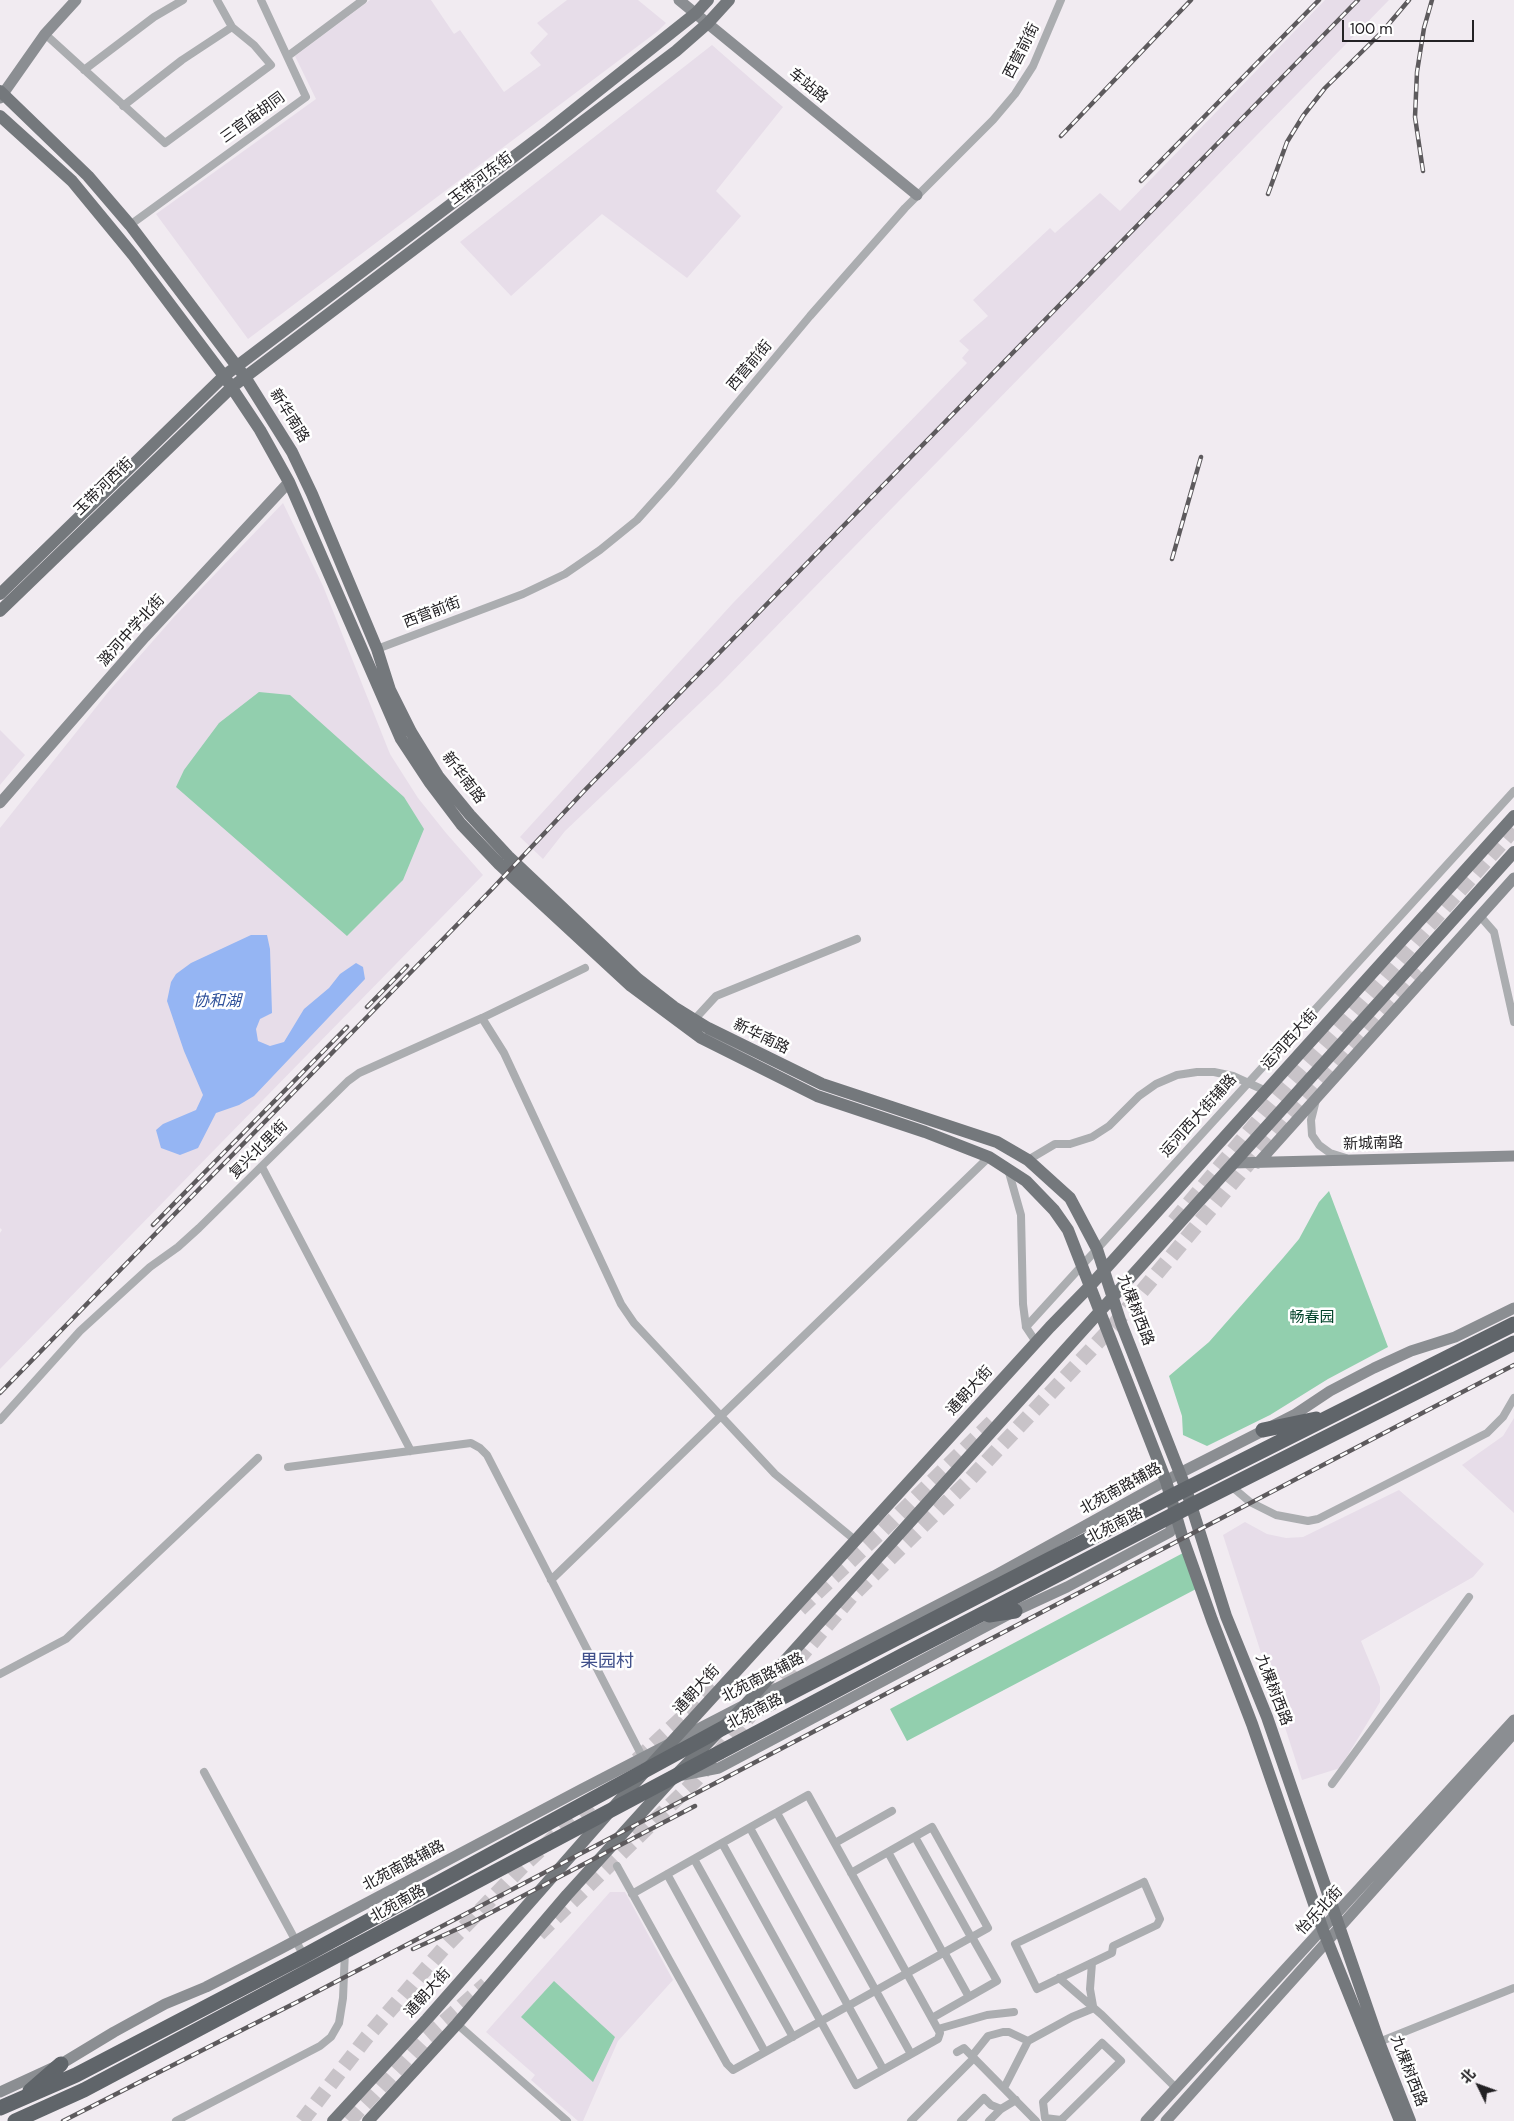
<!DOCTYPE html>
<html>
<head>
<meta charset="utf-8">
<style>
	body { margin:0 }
	#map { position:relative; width:1514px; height:2121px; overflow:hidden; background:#f1ebf1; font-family:"DM Sans","Noto Sans SC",sans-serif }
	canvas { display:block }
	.north { position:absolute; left:1454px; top:2061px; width:50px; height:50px; -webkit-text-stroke:4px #fff; paint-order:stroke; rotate:312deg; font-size:14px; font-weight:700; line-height:20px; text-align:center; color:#232124 }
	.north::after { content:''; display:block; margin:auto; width:18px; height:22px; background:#232124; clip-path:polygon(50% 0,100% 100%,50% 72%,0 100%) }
	.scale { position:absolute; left:1342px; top:20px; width:132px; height:22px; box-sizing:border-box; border:2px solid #232124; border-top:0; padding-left:6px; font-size:15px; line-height:18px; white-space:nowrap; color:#232124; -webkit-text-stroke:4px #fff; paint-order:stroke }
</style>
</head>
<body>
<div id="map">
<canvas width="1514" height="2121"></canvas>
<div class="north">北</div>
<div class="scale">100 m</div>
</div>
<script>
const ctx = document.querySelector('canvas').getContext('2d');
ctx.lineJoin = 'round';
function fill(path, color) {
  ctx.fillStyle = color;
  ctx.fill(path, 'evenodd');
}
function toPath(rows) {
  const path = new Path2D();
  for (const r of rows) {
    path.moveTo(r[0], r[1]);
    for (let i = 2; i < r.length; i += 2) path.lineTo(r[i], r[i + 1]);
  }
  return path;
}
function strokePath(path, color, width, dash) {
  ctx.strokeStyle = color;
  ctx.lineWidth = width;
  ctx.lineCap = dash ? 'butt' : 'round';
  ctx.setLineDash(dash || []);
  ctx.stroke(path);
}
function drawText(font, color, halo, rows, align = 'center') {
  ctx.font = font + ' "DM Sans","Noto Sans SC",sans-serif';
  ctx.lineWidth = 5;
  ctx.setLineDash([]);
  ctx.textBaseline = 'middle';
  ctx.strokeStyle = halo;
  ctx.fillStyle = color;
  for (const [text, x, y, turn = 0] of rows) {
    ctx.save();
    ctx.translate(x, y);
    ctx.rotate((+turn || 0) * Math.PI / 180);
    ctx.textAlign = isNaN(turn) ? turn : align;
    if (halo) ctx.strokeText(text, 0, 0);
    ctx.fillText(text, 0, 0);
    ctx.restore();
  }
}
fill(toPath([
	[370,0,431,0,454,34,460,30,504,92,541,65,530,53,548,34,537,23,567,0,638,0,666,23,658,31,248,339,156,214,316,99,295,56],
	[1325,0,1389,0,718,686,565,831,543,859,520,837,733,603,967,363,962,358,969,350,959,341,988,316,973,300,1050,228,1055,233,1100,193,1120,211],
	[712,45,783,107,716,191,741,216,687,278,602,214,511,296,460,242],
	[283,503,323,586,390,754,418,798,446,833,483,875,0,1369,0,1233,2,1230,0,1228,0,828,109,691,174,617],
	[0,730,25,755,0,785],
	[1514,1418,1514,1513,1462,1465,1503,1436],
	[1399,1490,1484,1564,1473,1577,1361,1641,1380,1687,1380,1702,1340,1768,1302,1780,1223,1535,1245,1522,1267,1534,1286,1538,1303,1537],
	[610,1892,625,1892,673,1980,618,2041,583,2121,578,2121,531,2080,535,2075,486,2032]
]), '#e7dde9');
fill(toPath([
	[259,692,290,695,404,797,424,829,403,880,347,936,176,787,184,770,219,723],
	[1329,1191,1388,1347,1328,1379,1270,1415,1207,1446,1183,1435,1182,1416,1169,1376,1209,1342,1283,1258,1299,1239,1319,1202],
	[1183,1553,1196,1589,907,1741,890,1709],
	[554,1981,615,2037,593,2082,521,2017]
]), '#92cfae');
fill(toPath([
	[251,935,267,935,270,949,272,1013,260,1019,256,1029,258,1041,270,1046,284,1042,304,1009,329,988,340,974,356,963,363,967,365,979,254,1096,239,1105,216,1113,198,1148,180,1155,161,1148,156,1130,163,1124,196,1110,203,1095,184,1051,167,1001,171,982,176,974,191,963]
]), '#95b5f3');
strokePath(toPath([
	[1174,1221,1288,1085,1514,829],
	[800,1609,881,1532,995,1419],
	[767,1696,851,1597,970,1479,1113,1326,1303,1098,1417,968],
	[637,1760,715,1687],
	[539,1934,695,1781,752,1713],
	[302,2121,367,2037,443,1949,524,1865,592,1802],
	[349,2121,426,2038,486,1984]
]), '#c8c3c8', 15, [15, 8]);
strokePath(toPath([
	[45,34,165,143,271,65,254,45,232,27,217,0],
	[288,56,363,0],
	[84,70,154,17,183,0],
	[123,106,182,60,232,27],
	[130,225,306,97,261,0],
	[377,649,523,594,565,574,600,550,637,520,672,481,810,316,905,208,993,120,1015,94,1033,66,1061,0],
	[1480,916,1494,932,1514,1022],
	[482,1018,504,1053,621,1304,634,1323,775,1474,855,1540],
	[694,1020,716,996,857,939],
	[1316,1100,1311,1120,1312,1135,1319,1145,1330,1153,1346,1158],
	[1028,1160,1055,1144,1070,1144,1092,1137,1109,1126,1139,1096,1156,1084,1177,1075,1197,1072,1214,1072,1233,1076,1266,1091],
	[262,1167,411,1451],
	[1008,1169,1021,1215,1023,1304,1026,1327,1036,1342],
	[1026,1327,1514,791],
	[0,1420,80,1331,150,1267,178,1247,199,1228,348,1081,359,1073,482,1018,585,968],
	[288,1467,471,1443,480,1448,487,1455,644,1760],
	[1231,1486,1250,1502,1276,1515,1308,1521,1318,1519,1487,1433,1503,1417,1514,1398],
	[551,1580,989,1157],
	[0,1674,66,1639,258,1458],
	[204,1772,304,1956],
	[1332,1784,1469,1597],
	[777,1813,911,2054],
	[750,1828,883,2069],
	[915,1837,971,1937],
	[835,1843,892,1811],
	[888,1852,943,1953],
	[694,1859,793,2037],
	[617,1866,727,2064,733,2070,988,1928,932,1827,851,1873],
	[667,1874,765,2052],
	[1144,1882,1160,1919,1157,1925,1113,1946,1112,1953,1037,1989,1015,1944,1144,1882],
	[632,1894,722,1843,808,1795,940,2033,938,2039,856,2085,722,1843],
	[944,1952,969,1997],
	[1092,1963,1090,1989,1093,2006],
	[1059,1978,1102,2015,1176,2088],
	[932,2018,997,1981,972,1937],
	[457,2024,567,2121],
	[938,2029,987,2015,1014,2012],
	[1379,2042,1514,1988],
	[1102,2043,1121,2061,1061,2120,1045,2118,1043,2102,1102,2043],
	[957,2052,964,2048,1036,2121],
	[972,2056,988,2036,1003,2032,1009,2032,1028,2041],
	[1004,2088,1028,2041,1072,2017,1094,2008],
	[176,2121,320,2046,331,2037,339,2023,343,1998,345,1951],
	[911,2121,974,2058],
	[961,2121,984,2098,991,2105,1001,2109],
	[989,2121,1001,2109,1016,2100]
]), '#abadb0', 8);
strokePath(toPath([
	[679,0,917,195],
	[0,98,45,34,76,0],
	[0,803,145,637,289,482],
	[1233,1163,1514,1156],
	[1258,1163,1514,878],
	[683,1775,719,1768,1015,1611,1067,1587,1170,1532,1176,1513],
	[0,2092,61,2064,114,2032,165,2004,206,1987,278,1950,582,1789,994,1576,1180,1473,1294,1415,1330,1391,1374,1368,1411,1351,1455,1337,1514,1308],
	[1146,2121,1514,1720],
	[1166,2121,1514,1733]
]), '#8b8e92', 11);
strokePath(toPath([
	[0,91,88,176,130,225,245,377,292,452,312,494,377,649,390,690,411,732,438,776,470,815,508,856,638,979,674,1007,708,1028,822,1084,997,1142,1028,1160,1070,1198,1097,1249,1121,1323,1186,1489,1226,1616,1267,1717,1379,2042,1410,2121],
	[0,116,72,181,133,255,224,376,260,430,289,482,401,739,430,783,461,824,499,864,631,986,701,1038,817,1096,925,1132,989,1157,1026,1181,1054,1210,1068,1230,1166,1481,1182,1536,1212,1620,1252,1724,1323,1930,1400,2121],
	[0,594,224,376,549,130,696,13,708,0],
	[0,611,232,387,676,51,708,23,729,0],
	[333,2121,427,2019,648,1768,1050,1327,1090,1286,1514,816],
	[368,2121,457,2024,567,1895,674,1777,745,1705,1514,852]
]), '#74787c', 12);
strokePath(toPath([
	[1263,1430,1316,1419],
	[989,1615,1015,1611],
	[30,2091,61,2064],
	[0,2108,76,2075,304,1956,723,1728,1172,1496,1514,1324],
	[15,2121,84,2090,905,1654,1192,1505,1514,1343]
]), '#60656a', 15);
const rail = toPath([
	[1061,136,1191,0],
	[1423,171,1415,117,1417,72,1424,28,1432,0],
	[1141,181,1319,0],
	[1268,194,1287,142,1303,116,1325,88,1382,32,1409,0],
	[1172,559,1201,457],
	[367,1007,407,966],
	[153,1225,347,1027],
	[0,1393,493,888,585,790,1358,0],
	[413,1949,473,1922,695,1806],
	[63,2121,301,2000,1514,1365]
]);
strokePath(rail, '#5d5a5d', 4.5);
strokePath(rail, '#fff', 2.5, [8]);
drawText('15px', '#232124', '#fff', [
	["西营前街",1022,51,-63],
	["车站路",808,86,39],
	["三官庙胡同",253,118,-36],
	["玉带河东街",481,179,-37],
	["西营前街",750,366,-50],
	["新华南路",289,416,58],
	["玉带河西街",104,487,-44],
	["西营前街",432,613,-21],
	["潞河中学北街",132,631,-48],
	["新华南路",463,778,53],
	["新华南路",761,1037,26],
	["运河西大街",1290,1040,-48],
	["运河西大街辅路",1199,1116,-48],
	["新城南路",1373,1144,-2],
	["复兴北里街",259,1150,-45],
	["九棵树西路",1135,1310,69],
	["通朝大街",970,1391,-48],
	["北苑南路辅路",1121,1489,-29],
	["北苑南路",1115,1526,-27],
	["北苑南路辅路",763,1678,-27],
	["通朝大街",697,1690,-48],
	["九棵树西路",1273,1690,69],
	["北苑南路",755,1712,-27],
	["北苑南路辅路",404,1866,-28],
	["北苑南路",398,1904,-29],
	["怡乐北街",1320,1911,-47],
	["通朝大街",428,1993,-48],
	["九棵树西路",1408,2071,69]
]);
drawText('15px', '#014229', '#fff', [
	["畅春园",1312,1318]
]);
drawText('italic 16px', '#2f519a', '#fff', [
	["协和湖",217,1002]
]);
drawText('18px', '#3f4f8a', '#fff', [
	["果园村",607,1662]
]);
</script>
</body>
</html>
